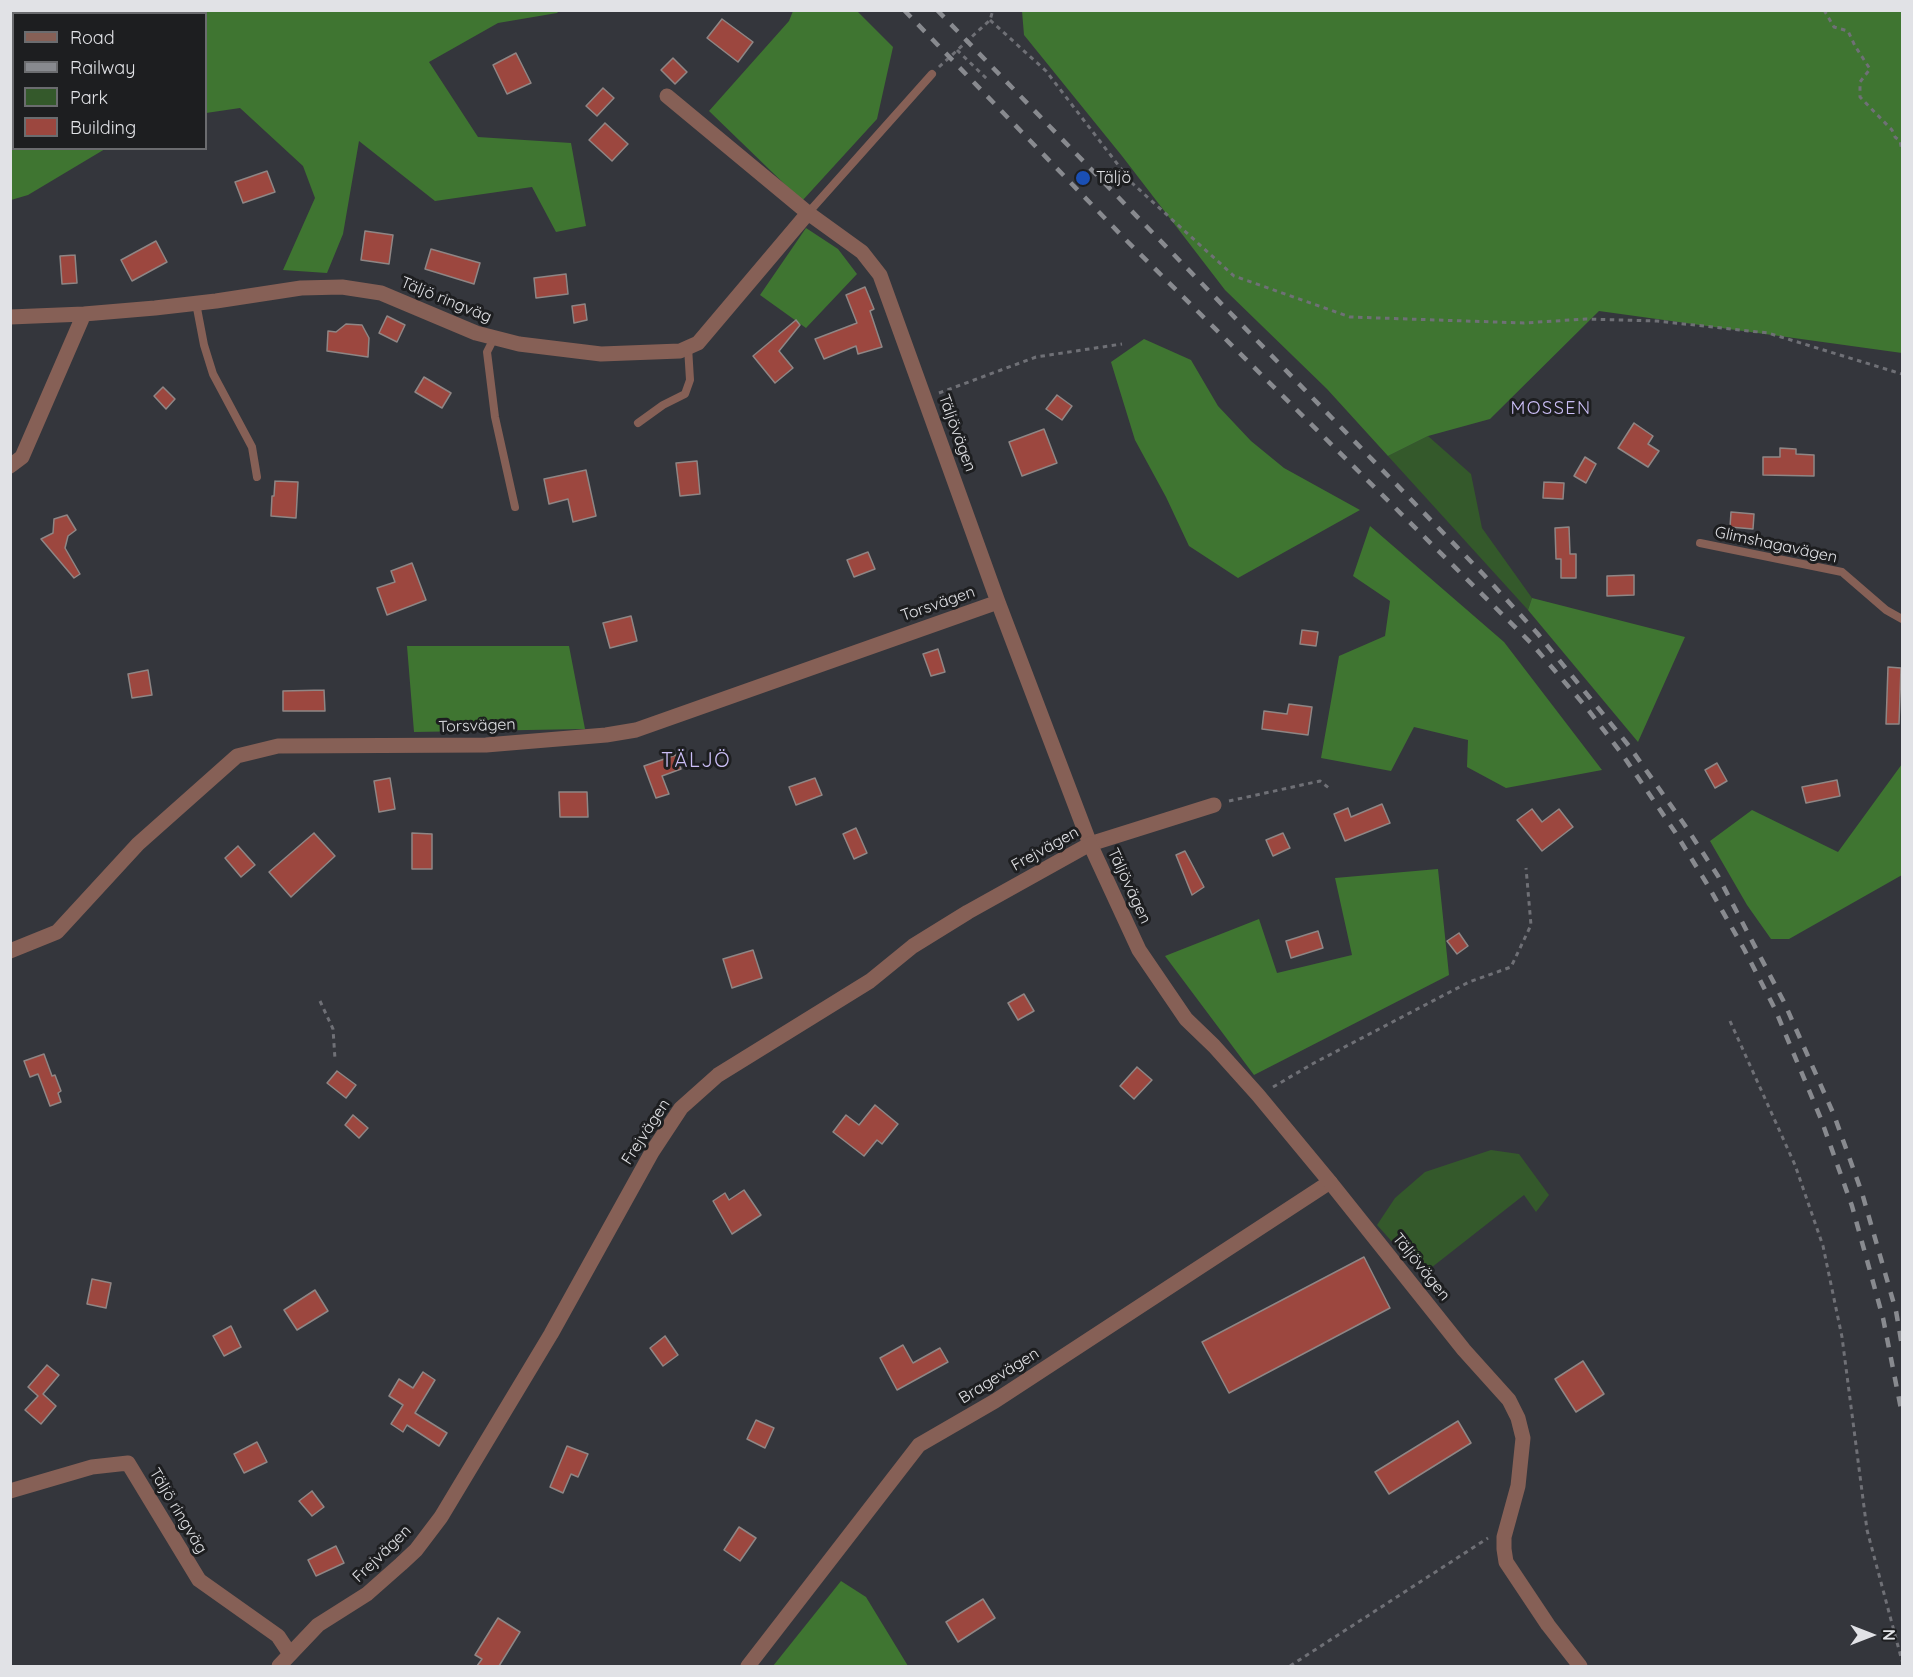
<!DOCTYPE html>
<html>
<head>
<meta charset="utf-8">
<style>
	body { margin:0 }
	#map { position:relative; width:1913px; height:1677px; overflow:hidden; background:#34363c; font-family:Quicksand,sans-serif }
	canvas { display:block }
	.frame { position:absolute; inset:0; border:12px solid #e1e2e6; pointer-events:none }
	.legend { position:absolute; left:12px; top:12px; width:195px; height:138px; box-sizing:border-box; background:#1d1e20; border:2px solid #6b6c6f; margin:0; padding:8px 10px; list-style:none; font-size:18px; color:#e1e2e6 }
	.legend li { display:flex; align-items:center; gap:12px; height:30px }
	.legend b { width:30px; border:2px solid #6b6c6f }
	.north { position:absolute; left:1841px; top:1605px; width:60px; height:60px; -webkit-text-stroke:4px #1d1e20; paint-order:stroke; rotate:90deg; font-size:16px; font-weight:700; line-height:24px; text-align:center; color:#e1e2e6 }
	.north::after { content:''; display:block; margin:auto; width:21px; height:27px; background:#e1e2e6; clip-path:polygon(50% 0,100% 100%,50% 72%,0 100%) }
</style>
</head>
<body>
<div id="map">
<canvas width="1913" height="1677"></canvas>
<div class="frame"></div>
<ul class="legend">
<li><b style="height:8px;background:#866056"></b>Road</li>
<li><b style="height:8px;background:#888a8f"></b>Railway</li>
<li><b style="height:16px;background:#34592b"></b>Park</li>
<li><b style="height:16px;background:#9c473f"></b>Building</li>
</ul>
<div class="north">N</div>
</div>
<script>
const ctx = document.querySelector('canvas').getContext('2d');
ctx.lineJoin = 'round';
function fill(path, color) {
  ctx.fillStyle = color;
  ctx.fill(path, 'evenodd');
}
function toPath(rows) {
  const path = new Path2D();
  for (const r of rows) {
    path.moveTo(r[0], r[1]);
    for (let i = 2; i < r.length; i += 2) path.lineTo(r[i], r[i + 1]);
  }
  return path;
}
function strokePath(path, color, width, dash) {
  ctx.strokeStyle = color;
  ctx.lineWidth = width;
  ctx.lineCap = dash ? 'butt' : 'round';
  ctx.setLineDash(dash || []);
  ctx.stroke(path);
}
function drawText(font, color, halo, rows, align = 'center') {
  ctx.font = font + ' Quicksand,sans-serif';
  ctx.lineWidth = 6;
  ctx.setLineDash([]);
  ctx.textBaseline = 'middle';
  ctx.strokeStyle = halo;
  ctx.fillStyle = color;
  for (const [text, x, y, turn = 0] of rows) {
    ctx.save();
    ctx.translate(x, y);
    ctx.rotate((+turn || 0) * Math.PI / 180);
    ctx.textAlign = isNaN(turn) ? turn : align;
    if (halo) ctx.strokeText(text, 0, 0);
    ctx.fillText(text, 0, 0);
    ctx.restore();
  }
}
fill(toPath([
	[1428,436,1471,474,1482,528,1532,598,1528,610,1388,456],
	[1491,1150,1519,1154,1549,1195,1536,1212,1524,1195,1422,1275,1377,1225,1395,1198,1425,1172]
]), '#34592b');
fill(toPath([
	[11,10,559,11,557,13,498,23,429,62,478,137,571,143,586,226,556,232,532,187,435,201,359,141,343,234,327,273,283,270,315,198,303,166,240,108,206,113,206,14,14,14,14,148,105,149,28,195,11,200],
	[793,11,857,11,893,47,877,119,802,201,709,111,789,21],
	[1022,11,1902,11,1902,353,1599,311,1490,419,1428,436,1388,456,1327,389,1225,290,1122,156,1024,35],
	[806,228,838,249,857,274,806,328,760,295],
	[1144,339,1191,360,1218,406,1251,441,1284,468,1360,510,1238,578,1189,546,1166,497,1135,440,1111,362],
	[1370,526,1504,642,1602,770,1506,788,1467,767,1468,740,1414,727,1391,771,1321,758,1339,656,1385,636,1390,601,1353,576],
	[1532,598,1685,637,1638,742,1528,610],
	[407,646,569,646,585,729,414,732],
	[1902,764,1902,875,1789,939,1771,939,1747,905,1710,841,1752,810,1838,852],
	[1438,869,1449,975,1254,1075,1165,956,1259,919,1277,973,1352,955,1335,878],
	[841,1581,866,1597,908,1666,773,1666]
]), '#3f7531');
const building = toPath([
	[722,19,753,42,738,62,707,38,722,19],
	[516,53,531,83,507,94,493,65,516,53],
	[673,58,687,72,675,84,661,70,673,58],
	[603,88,614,98,597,116,586,106,603,88],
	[605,123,628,144,612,161,589,140,605,123],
	[267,171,275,192,243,203,235,182,267,171],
	[365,231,393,235,389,264,361,260,365,231],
	[156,241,167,262,132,281,121,260,156,241],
	[431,249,480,263,474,284,425,269,431,249],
	[75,255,77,283,62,284,60,256,75,255],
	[566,274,568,294,536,298,534,278,566,274],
	[865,287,874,309,870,311,882,347,858,354,856,346,824,359,815,339,857,323,846,295,865,287],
	[585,304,587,320,574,323,572,306,585,304],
	[387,316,405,325,397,342,379,333,387,316],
	[796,320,800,325,779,351,793,368,775,383,753,356,796,320],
	[346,324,362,325,369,338,368,357,327,351,328,331,336,332,346,324],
	[424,377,451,393,442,408,415,392,424,377],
	[163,387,175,399,166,409,154,396,163,387],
	[1057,395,1072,406,1062,420,1046,409,1057,395],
	[1634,423,1653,436,1648,444,1659,451,1648,467,1618,448,1634,423],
	[1044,429,1057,463,1022,476,1009,442,1044,429],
	[1780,448,1796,449,1796,454,1814,455,1814,476,1763,475,1763,457,1780,457,1780,448],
	[1585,457,1596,464,1586,483,1574,476,1585,457],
	[697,461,700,494,680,496,676,463,697,461],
	[586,470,596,516,573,522,568,499,549,504,544,479,586,470],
	[275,481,298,482,296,518,271,516,272,496,274,496,275,481],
	[1544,482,1564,483,1563,499,1543,498,1544,482],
	[1731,512,1754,514,1753,529,1730,527,1731,512],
	[67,515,76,530,68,536,65,548,80,574,74,578,41,539,53,533,54,519,67,515],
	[1569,527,1570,554,1576,554,1576,578,1561,578,1561,559,1556,559,1555,528,1569,527],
	[868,552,875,569,854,577,847,560,868,552],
	[412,563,426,600,387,615,377,588,395,582,391,571,412,563],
	[1634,575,1634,595,1607,596,1607,576,1634,575],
	[631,616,637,641,610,648,603,623,631,616],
	[1302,630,1318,632,1316,646,1300,644,1302,630],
	[938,649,945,672,931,676,923,654,938,649],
	[1888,667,1901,668,1899,724,1886,724,1888,667],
	[148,670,152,695,132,698,128,674,148,670],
	[324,690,325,711,283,711,283,691,324,690],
	[1289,704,1312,707,1308,735,1262,729,1264,711,1287,714,1289,704],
	[676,755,681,769,662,776,669,794,656,798,644,766,676,755],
	[1717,763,1727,781,1715,788,1705,770,1717,763],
	[390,778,395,809,379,812,374,781,390,778],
	[815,778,822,795,796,805,789,787,815,778],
	[1837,780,1840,796,1806,803,1802,787,1837,780],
	[559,792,587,792,588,817,560,817,559,792],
	[1382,804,1390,823,1345,841,1334,814,1348,808,1351,817,1382,804],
	[1532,809,1542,822,1559,809,1573,827,1542,851,1517,820,1532,809],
	[856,828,867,853,854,859,843,834,856,828],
	[314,833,335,856,291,897,269,872,314,833],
	[412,833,432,834,432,869,412,869,412,833],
	[1283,833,1290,848,1273,856,1266,840,1283,833],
	[238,846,255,865,241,877,225,858,238,846],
	[1185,851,1204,887,1192,895,1176,855,1185,851],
	[1318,931,1323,948,1291,958,1286,941,1318,931],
	[1459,933,1468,946,1457,954,1447,941,1459,933],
	[753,950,762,978,732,988,723,959,753,950],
	[1024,994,1034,1011,1018,1020,1008,1003,1024,994],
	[44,1054,52,1076,55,1075,61,1091,58,1093,61,1102,50,1106,38,1074,30,1077,24,1061,44,1054],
	[1137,1067,1152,1080,1134,1099,1120,1086,1137,1067],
	[337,1071,356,1085,346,1098,327,1083,337,1071],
	[875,1105,898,1124,882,1144,877,1140,864,1156,833,1132,846,1115,859,1125,875,1105],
	[353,1115,368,1128,359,1138,345,1125,353,1115],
	[744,1190,761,1215,732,1234,713,1201,725,1193,729,1200,744,1190],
	[1364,1257,1390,1308,1229,1393,1202,1342,1364,1257],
	[92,1279,111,1283,106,1308,87,1304,92,1279],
	[315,1290,328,1311,297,1330,284,1310,315,1290],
	[231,1326,241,1347,224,1356,213,1336,231,1326],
	[665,1336,678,1355,663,1366,650,1348,665,1336],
	[903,1345,913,1363,940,1348,948,1362,897,1390,880,1358,903,1345],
	[1583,1361,1604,1394,1576,1412,1555,1379,1583,1361],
	[47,1365,59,1375,43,1394,56,1406,41,1424,25,1410,38,1396,28,1387,47,1365],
	[423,1372,435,1380,415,1413,447,1433,439,1446,407,1425,403,1432,391,1424,403,1405,389,1396,399,1379,413,1388,423,1372],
	[756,1420,774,1428,765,1448,747,1439,756,1420],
	[1458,1421,1471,1443,1389,1494,1375,1472,1458,1421],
	[257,1442,267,1462,244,1473,234,1454,257,1442],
	[567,1446,588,1454,578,1477,571,1474,563,1493,550,1487,567,1446],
	[312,1491,324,1507,312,1516,299,1501,312,1491],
	[739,1527,756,1538,740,1561,724,1550,739,1527],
	[336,1546,344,1563,316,1576,308,1560,336,1546],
	[983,1599,995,1618,958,1642,946,1622,983,1599],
	[498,1618,520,1632,499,1666,477,1666,482,1659,475,1655,498,1618]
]);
fill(building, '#9c473f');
strokePath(building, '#8f8685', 1.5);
strokePath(toPath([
	[1824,10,1834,27,1848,31,1855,46,1870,69,1860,82,1860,97,1892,130,1895,137,1900,141,1902,151],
	[990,20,1046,71,1132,183,1234,276,1350,317,1524,323,1586,319,1657,321,1768,333,1902,374],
	[957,50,987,79],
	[939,67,990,20,993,10],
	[939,393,1036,357,1122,344],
	[1229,801,1320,781,1330,789],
	[320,1001,333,1029,335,1059],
	[1730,1021,1795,1165,1823,1246,1842,1337,1867,1530,1902,1661],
	[1273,1087,1314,1063,1469,982,1511,967,1531,925,1526,868],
	[1290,1666,1488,1538]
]), '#6f7076', 3, [4.5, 4.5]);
strokePath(toPath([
	[808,213,932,74],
	[196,303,204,345,213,374,252,447,257,477],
	[494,338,487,352,495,417,515,507],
	[638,423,663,405,685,394,690,380,688,347],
	[1700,543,1842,572,1886,610,1902,619]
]), '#866056', 8);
strokePath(toPath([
	[667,96,808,213,862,252,880,275,998,602,1090,844,1214,805],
	[10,317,84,314,155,308,216,301,301,288,342,287,381,293,476,333,519,344,601,354,680,351,698,343,808,213],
	[10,466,22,457,84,314],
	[10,951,57,932,138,844,237,756,278,746,486,745,606,735,636,730,998,602],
	[10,1491,92,1467,128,1463,199,1580,278,1636,290,1654],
	[748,1666,919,1445,995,1401,1330,1182]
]), '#866056', 15);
strokePath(toPath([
	[279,1666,318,1625,367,1594,401,1564,416,1550,441,1517,551,1334,652,1152,681,1108,718,1075,870,981,913,946,968,912,1090,844,1139,950,1186,1019,1214,1046,1258,1095,1330,1182,1464,1350,1509,1400,1518,1418,1523,1438,1518,1486,1504,1537,1504,1549,1506,1562,1548,1625,1580,1666]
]), '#866056', 15);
strokePath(toPath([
	[904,10,1124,238,1531,643,1586,707,1622,754,1675,832,1707,884,1744,949,1775,1009,1821,1119,1852,1206,1883,1318,1902,1414],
	[937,10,1484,575,1538,634,1629,746,1684,824,1718,876,1784,1002,1834,1115,1862,1193,1896,1311,1902,1346]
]), '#888a8f', 4.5, [10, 10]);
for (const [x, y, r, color] of [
	[1083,178,8,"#1a4fb4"]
]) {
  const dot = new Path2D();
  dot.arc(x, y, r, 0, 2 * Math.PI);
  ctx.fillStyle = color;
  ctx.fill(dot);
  strokePath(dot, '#1d1e20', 2);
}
drawText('16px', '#e1e2e6', '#1d1e20', [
	["Täljö",1096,178]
], 'left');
drawText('16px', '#e1e2e6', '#1d1e20', [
	["Täljö ringväg",446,300,22],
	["Täljövägen",957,433,70],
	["Glimshagavägen",1776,545,12],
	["Torsvägen",938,604,-19],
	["Torsvägen",477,726,-2],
	["Frejvägen",1045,849,-29],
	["Täljövägen",1129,886,65],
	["Frejvägen",646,1132,-57],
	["Täljövägen",1421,1267,51],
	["Bragevägen",999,1376,-32],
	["Täljö ringväg",178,1511,59],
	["Frejvägen",382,1554,-44]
]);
ctx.letterSpacing = '1.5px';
drawText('18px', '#cbbef6', '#1d1e20', [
	["MOSSEN",1551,409]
]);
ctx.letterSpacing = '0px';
ctx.letterSpacing = '1.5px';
drawText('20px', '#cbbef6', '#1d1e20', [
	["TÄLJÖ",696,761]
]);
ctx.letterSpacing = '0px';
</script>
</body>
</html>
